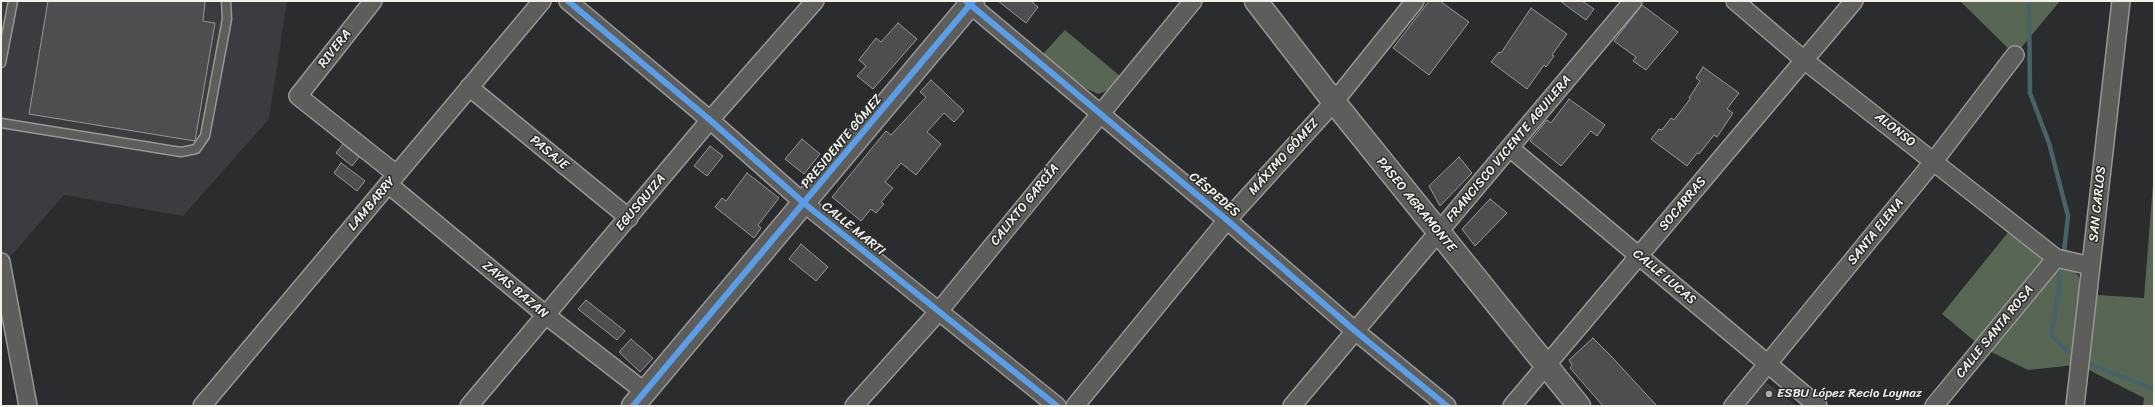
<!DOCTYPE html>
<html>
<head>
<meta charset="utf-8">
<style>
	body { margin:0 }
	#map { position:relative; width:2155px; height:407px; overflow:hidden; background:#2b2c2d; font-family:Sriracha,sans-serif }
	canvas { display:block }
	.frame { position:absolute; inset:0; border:2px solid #f4f1e8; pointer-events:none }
</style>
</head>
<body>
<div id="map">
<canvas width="2155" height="407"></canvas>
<div class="frame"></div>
</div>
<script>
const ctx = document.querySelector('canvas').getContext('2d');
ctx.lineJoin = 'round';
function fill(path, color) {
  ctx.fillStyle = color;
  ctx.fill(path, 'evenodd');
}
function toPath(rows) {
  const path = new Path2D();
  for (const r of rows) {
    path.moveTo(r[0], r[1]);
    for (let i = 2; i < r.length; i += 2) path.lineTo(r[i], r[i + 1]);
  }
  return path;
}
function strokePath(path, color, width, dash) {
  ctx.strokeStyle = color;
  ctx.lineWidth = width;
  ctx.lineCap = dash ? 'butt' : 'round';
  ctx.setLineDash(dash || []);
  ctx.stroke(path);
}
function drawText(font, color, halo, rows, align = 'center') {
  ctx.font = font + ' Sriracha,sans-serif';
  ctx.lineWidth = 3;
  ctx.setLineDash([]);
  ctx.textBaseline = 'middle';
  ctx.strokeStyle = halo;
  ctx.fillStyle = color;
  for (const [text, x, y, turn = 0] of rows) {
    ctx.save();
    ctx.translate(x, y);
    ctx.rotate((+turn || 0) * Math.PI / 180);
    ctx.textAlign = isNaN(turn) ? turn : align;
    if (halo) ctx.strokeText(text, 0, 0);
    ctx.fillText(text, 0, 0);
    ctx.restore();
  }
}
fill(toPath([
	[1,1,287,1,269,119,183,216,64,195,3,265,1,262],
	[1766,382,1797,406,1746,406]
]), '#3b3b40');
fill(toPath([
	[1960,1,2060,1,2015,55],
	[1065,30,1120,76,1109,90,1098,94,1085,88,1043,54],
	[2154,171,2154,406,2143,406,2144,398,2089,370,2083,297,2075,365,2028,370,1983,348,1942,314,2014,225,2078,275,2083,294,2144,298]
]), '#586753');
strokePath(toPath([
	[2029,1,2030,93,2049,143,2068,216,2064,252],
	[2060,262,2059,291,2051,334,2067,351],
	[2089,364,2154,389]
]), '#476268', 4.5);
const building = toPath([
	[48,1,205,1,203,21,215,23,195,141,29,114,48,1],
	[998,1,1031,1,1038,7,1026,23,998,1],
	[1429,1,1440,1,1469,22,1429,75,1393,48,1429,1],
	[1560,1,1582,1,1594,9,1586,20,1560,1],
	[1642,5,1678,32,1646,70,1633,61,1636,57,1614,41,1642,5],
	[1531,8,1567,34,1552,55,1554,56,1546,67,1544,65,1527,89,1491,62,1499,52,1501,53,1531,8],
	[898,23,917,39,873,89,857,76,866,66,859,60,876,38,881,42,898,23],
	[1703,67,1739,93,1727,109,1733,113,1717,137,1714,135,1699,154,1697,153,1687,166,1651,139,1659,129,1662,130,1671,118,1674,120,1690,99,1689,98,1700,81,1696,78,1703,67],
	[931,80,964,111,954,122,944,113,927,132,941,144,916,175,901,163,885,182,893,188,881,202,884,204,876,213,871,209,861,221,832,197,886,131,891,135,926,97,920,92,931,80],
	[1569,99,1605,125,1597,136,1591,131,1561,166,1530,141,1547,120,1551,123,1569,99],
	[802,139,820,154,804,174,785,159,802,139],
	[343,144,359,157,352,166,336,153,343,144],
	[710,146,723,156,707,176,694,166,710,146],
	[1459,157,1472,173,1440,206,1429,186,1459,157],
	[341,163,365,181,357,191,334,173,341,163],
	[747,173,779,198,758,225,761,228,754,238,715,207,722,198,726,201,747,173],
	[1490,199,1507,213,1475,246,1462,229,1490,199],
	[801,244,828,267,816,281,789,259,801,244],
	[586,300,625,331,617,340,578,309,586,300],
	[1593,338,1611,356,1657,406,1603,406,1570,368,1572,365,1569,360,1593,338],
	[631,339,653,358,640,372,619,352,631,339]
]);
fill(building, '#4e4e51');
strokePath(building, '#979796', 1);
const lane = toPath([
	[1,63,13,1],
	[1,123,181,152,196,149,205,136,227,19,226,1]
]);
const street = toPath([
	[373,1,298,96,396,174],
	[568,1,710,120,805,204,1057,406],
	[966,1,1227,220,1354,330,1447,406],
	[1735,1,1804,60,2056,258,2091,266],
	[469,87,629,218],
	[1510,148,1818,406],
	[388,184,547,316,645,392],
	[1,262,28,406],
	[202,406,542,1],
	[469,406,710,120,815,1],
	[854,406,939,311,1193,1],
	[1075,406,1227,220,1334,102,1415,1],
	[1292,406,1633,1],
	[1512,406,1854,1],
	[1733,406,1934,161,2015,55],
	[1934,406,2056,258],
	[2075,406,2121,1]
]);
const secondary = toPath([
	[1256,1,1334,102,1579,406],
	[633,406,973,1]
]);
strokePath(lane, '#979796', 11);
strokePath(street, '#979796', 20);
strokePath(secondary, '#979796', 25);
strokePath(lane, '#5d5d5c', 8);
strokePath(street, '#5d5d5c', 17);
strokePath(secondary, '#5d5d5c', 22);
strokePath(toPath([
	[568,1,710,120,805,204,1057,406],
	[966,1,1227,220,1354,330,1447,406],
	[633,406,973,1]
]), '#5a9eea', 6);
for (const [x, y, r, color] of [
	[1769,394,4,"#aeaca7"]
]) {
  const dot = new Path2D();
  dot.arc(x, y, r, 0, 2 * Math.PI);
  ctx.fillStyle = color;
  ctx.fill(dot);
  strokePath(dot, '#2a2d2e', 1.5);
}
drawText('13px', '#f4f1e8', '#2a2d2e', [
	["RIVERA",335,49,-52],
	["ALONSO",1895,130,38],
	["PRESIDENTE GÓMEZ",842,142,-50],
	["FRANCISCO VICENTE AGUILERA",1509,149,-50],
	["PASAJE",549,153,40],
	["MÁXIMO GÓMEZ",1284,157,-48],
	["CÉSPEDES",1214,195,40],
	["EGUSQUIZA",641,203,-50],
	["LAMBARRY",372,204,-50],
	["SOCARRAS",1683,204,-50],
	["SAN CARLOS",2098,204,-84],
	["CALIXTO GARCÍA",1025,205,-51],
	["PASEO AGRAMONTE",1416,205,51],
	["CALLE MARTI",853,229,39],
	["SANTA ELENA",1876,232,-51],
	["CALLE LUCAS",1664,277,40],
	["ZAYAS BAZAN",515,290,40],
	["CALLE SANTA ROSA",1995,332,-51]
]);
drawText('13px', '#f4f1e8', '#2a2d2e', [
	["ESBU López Recio Loynaz",1777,394]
], 'left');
</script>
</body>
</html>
